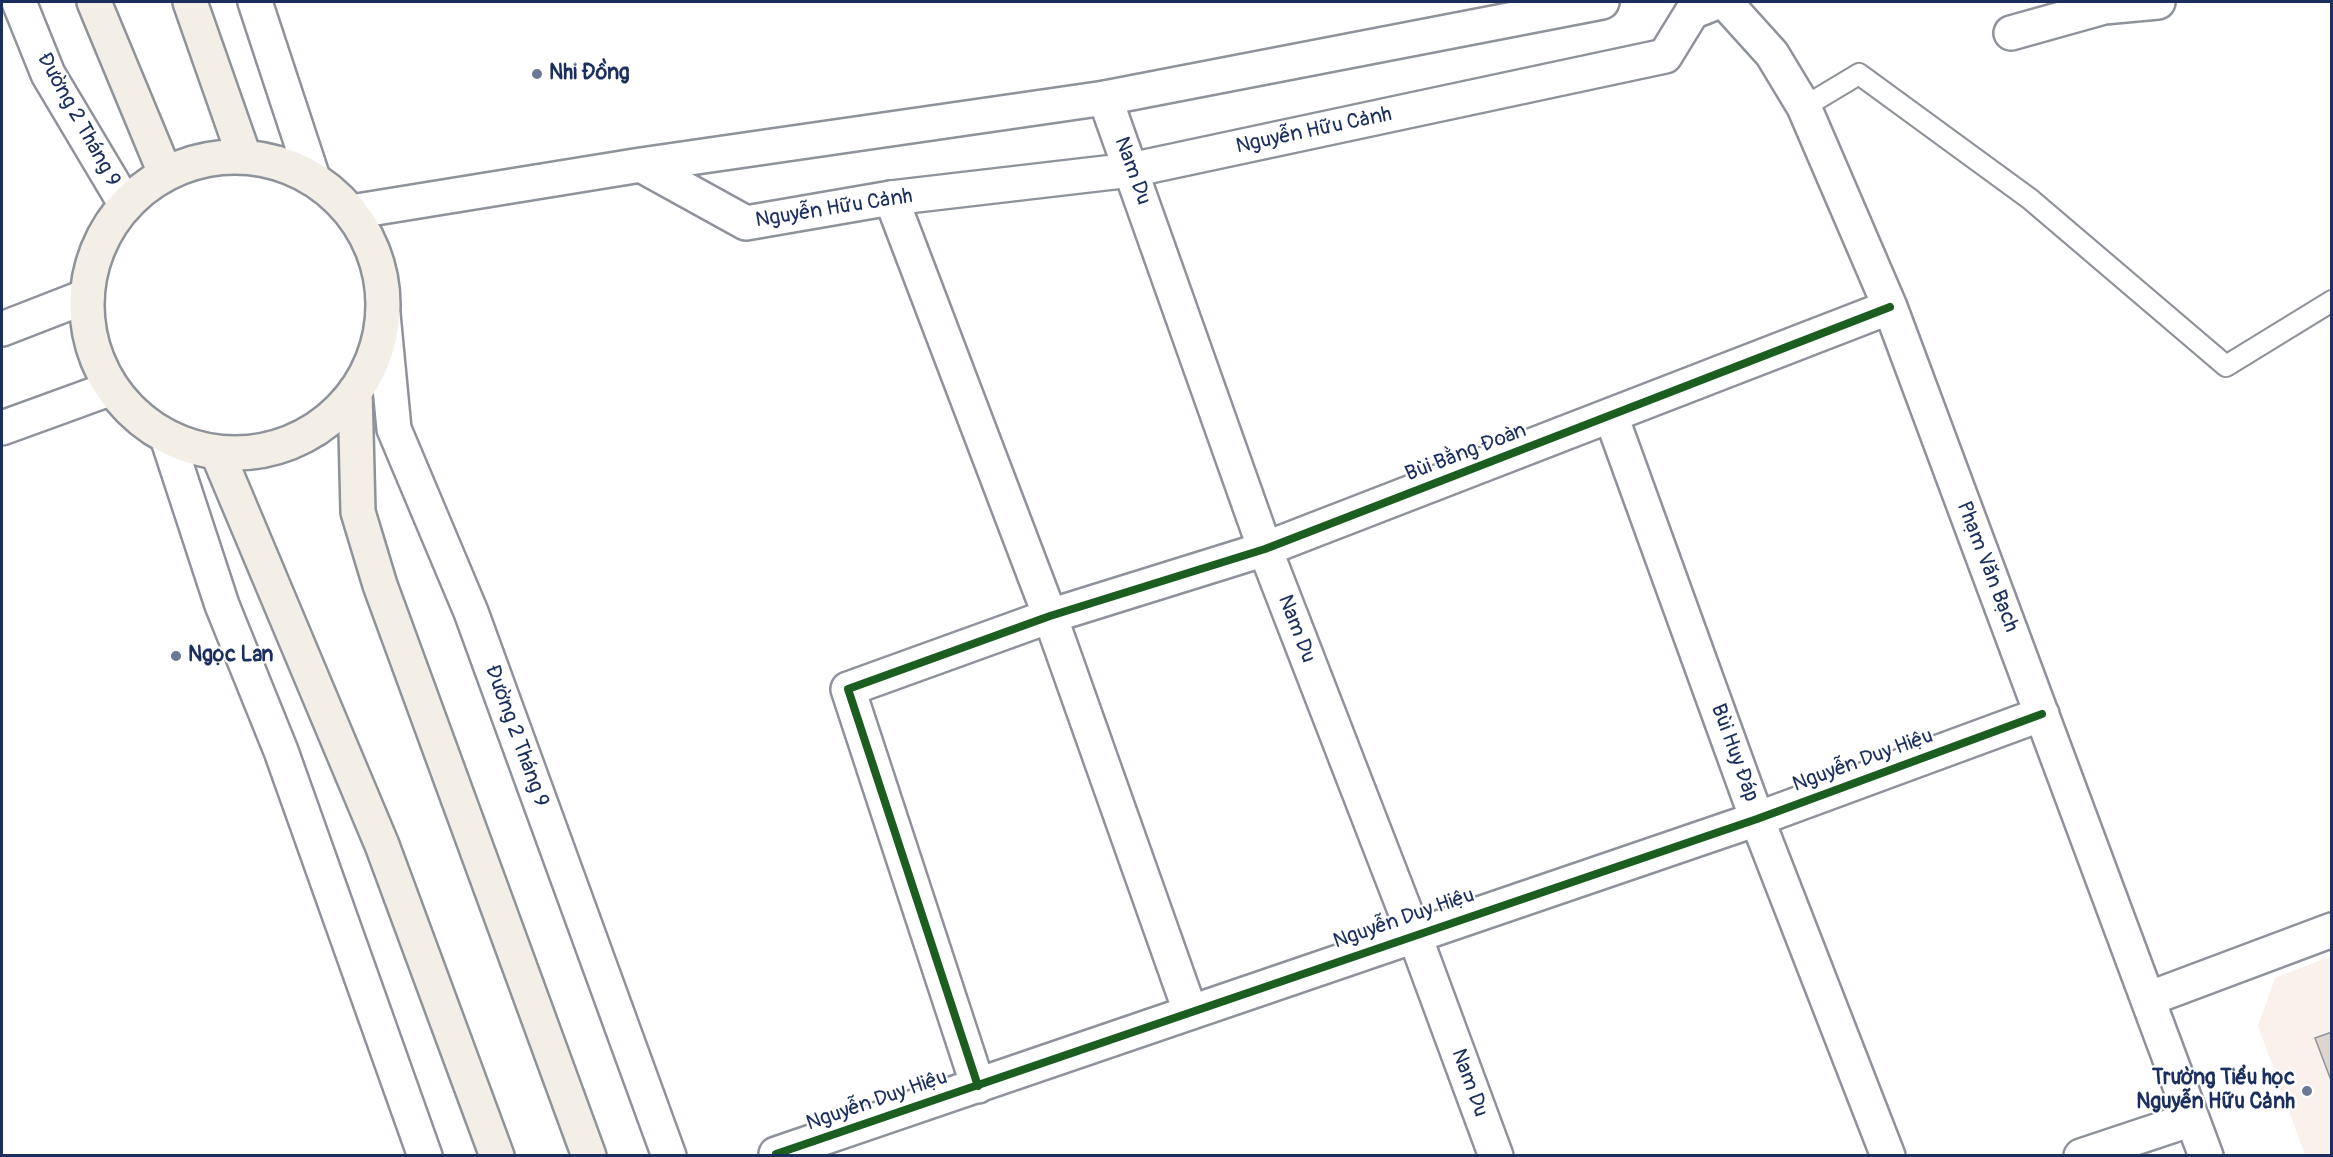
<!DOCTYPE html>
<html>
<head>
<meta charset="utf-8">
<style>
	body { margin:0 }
	#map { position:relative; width:2333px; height:1157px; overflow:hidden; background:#fff; font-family:Pangolin,sans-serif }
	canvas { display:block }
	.frame { position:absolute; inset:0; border:3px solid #1b2f5e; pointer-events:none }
</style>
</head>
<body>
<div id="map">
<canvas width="2333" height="1157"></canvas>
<div class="frame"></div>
</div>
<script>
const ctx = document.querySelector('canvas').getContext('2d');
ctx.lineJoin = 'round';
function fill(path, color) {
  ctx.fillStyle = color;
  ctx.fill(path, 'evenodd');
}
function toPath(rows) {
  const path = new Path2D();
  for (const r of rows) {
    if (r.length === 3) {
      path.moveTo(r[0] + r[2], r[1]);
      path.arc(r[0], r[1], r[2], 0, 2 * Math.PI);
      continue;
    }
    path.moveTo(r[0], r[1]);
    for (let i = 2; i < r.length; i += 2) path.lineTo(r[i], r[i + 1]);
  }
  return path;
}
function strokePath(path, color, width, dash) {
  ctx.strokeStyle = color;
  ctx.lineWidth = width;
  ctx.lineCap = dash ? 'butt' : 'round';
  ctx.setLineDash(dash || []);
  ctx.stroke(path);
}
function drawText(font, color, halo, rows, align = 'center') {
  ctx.font = font + ' Pangolin,sans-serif';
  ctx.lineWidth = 4.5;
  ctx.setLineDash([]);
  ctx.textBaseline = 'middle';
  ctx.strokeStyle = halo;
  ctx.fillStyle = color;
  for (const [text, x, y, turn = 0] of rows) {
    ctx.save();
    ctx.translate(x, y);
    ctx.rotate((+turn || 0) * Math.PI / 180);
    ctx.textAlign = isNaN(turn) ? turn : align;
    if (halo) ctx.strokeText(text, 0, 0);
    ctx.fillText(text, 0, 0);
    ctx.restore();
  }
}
fill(toPath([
	[2331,956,2331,1155,2305,1155,2258,1026,2275,978]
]), '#faf1ec');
const building = toPath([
	[2332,1032,2332,1083,2315,1038,2332,1032]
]);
fill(building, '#dfd5d0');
strokePath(building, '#8e929a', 1.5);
const lane = toPath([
	[1804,107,1859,74,2030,199,2226,366,2332,301]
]);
const street = toPath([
	[1725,2,1772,54,1804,107,1890,307,2206,1156],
	[2011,33,2104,7,2158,2],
	[1105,98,1265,549,1414,934,1496,1156],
	[891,198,1050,616,1190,1011],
	[1611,416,1757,819,1888,1156],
	[2148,999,2332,930],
	[978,1086,848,689,1050,616,1265,549,1890,307],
	[776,1154,1757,819,2042,714],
	[2081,1156,2192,1119]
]);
const secondary = toPath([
	[19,2,48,74,126,205],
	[255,2,313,178],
	[641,165,746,223,891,198,1131,170,1665,56,1692,12,1717,2],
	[351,212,641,165,1105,98,1602,2],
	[383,314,394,429,471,612,669,1156],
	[2,329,87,296],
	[2,428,112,388],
	[167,437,222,605,281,751,425,1156]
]);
const primary = toPath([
	[94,2,165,173],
	[190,2,244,156],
	[235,305,148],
	[355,391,358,512,380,585,589,1156],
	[217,452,382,845,497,1156]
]);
strokePath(lane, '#8e929a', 24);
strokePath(street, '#8e929a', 38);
strokePath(secondary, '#8e929a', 38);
strokePath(primary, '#8e929a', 38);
strokePath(lane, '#fff', 20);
strokePath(street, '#fff', 33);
strokePath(secondary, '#fff', 33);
strokePath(primary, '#f3efe7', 33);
strokePath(toPath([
	[978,1086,848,689,1050,616,1265,549,1890,307],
	[776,1154,1757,819,2042,714]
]), '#1b5e20', 8);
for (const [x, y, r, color] of [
	[537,74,6,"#6b7896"],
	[176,656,6,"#6b7896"],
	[2307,1091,6,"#6b7896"]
]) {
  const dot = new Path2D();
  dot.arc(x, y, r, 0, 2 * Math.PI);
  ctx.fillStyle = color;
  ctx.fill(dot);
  strokePath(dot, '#fff', 2);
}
drawText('bold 21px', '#1b2f5e', '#fff', [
	["Nhi Đồng",549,74],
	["Ngọc Lan",188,656],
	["Trường Tiểu học",2295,1079,"right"],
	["Nguyễn Hữu Cảnh",2295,1103,"right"]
], 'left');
drawText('21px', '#1b2f5e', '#fff', [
	["Đường 2 Tháng 9",78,120,61],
	["Nguyễn Hữu Cảnh",1314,131,-12],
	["Nam Du",1132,171,70],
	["Nguyễn Hữu Cảnh",834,209,-9],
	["Bùi Bằng Đoàn",1466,453,-21],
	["Phạm Văn Bạch",1987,567,69],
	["Nam Du",1296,629,69],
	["Đường 2 Tháng 9",516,736,70],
	["Bùi Huy Đáp",1734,753,70],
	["Nguyễn Duy Hiệu",1863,761,-20],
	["Nguyễn Duy Hiệu",1404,919,-19],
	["Nam Du",1469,1083,70],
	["Nguyễn Duy Hiệu",877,1101,-19]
]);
</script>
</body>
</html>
